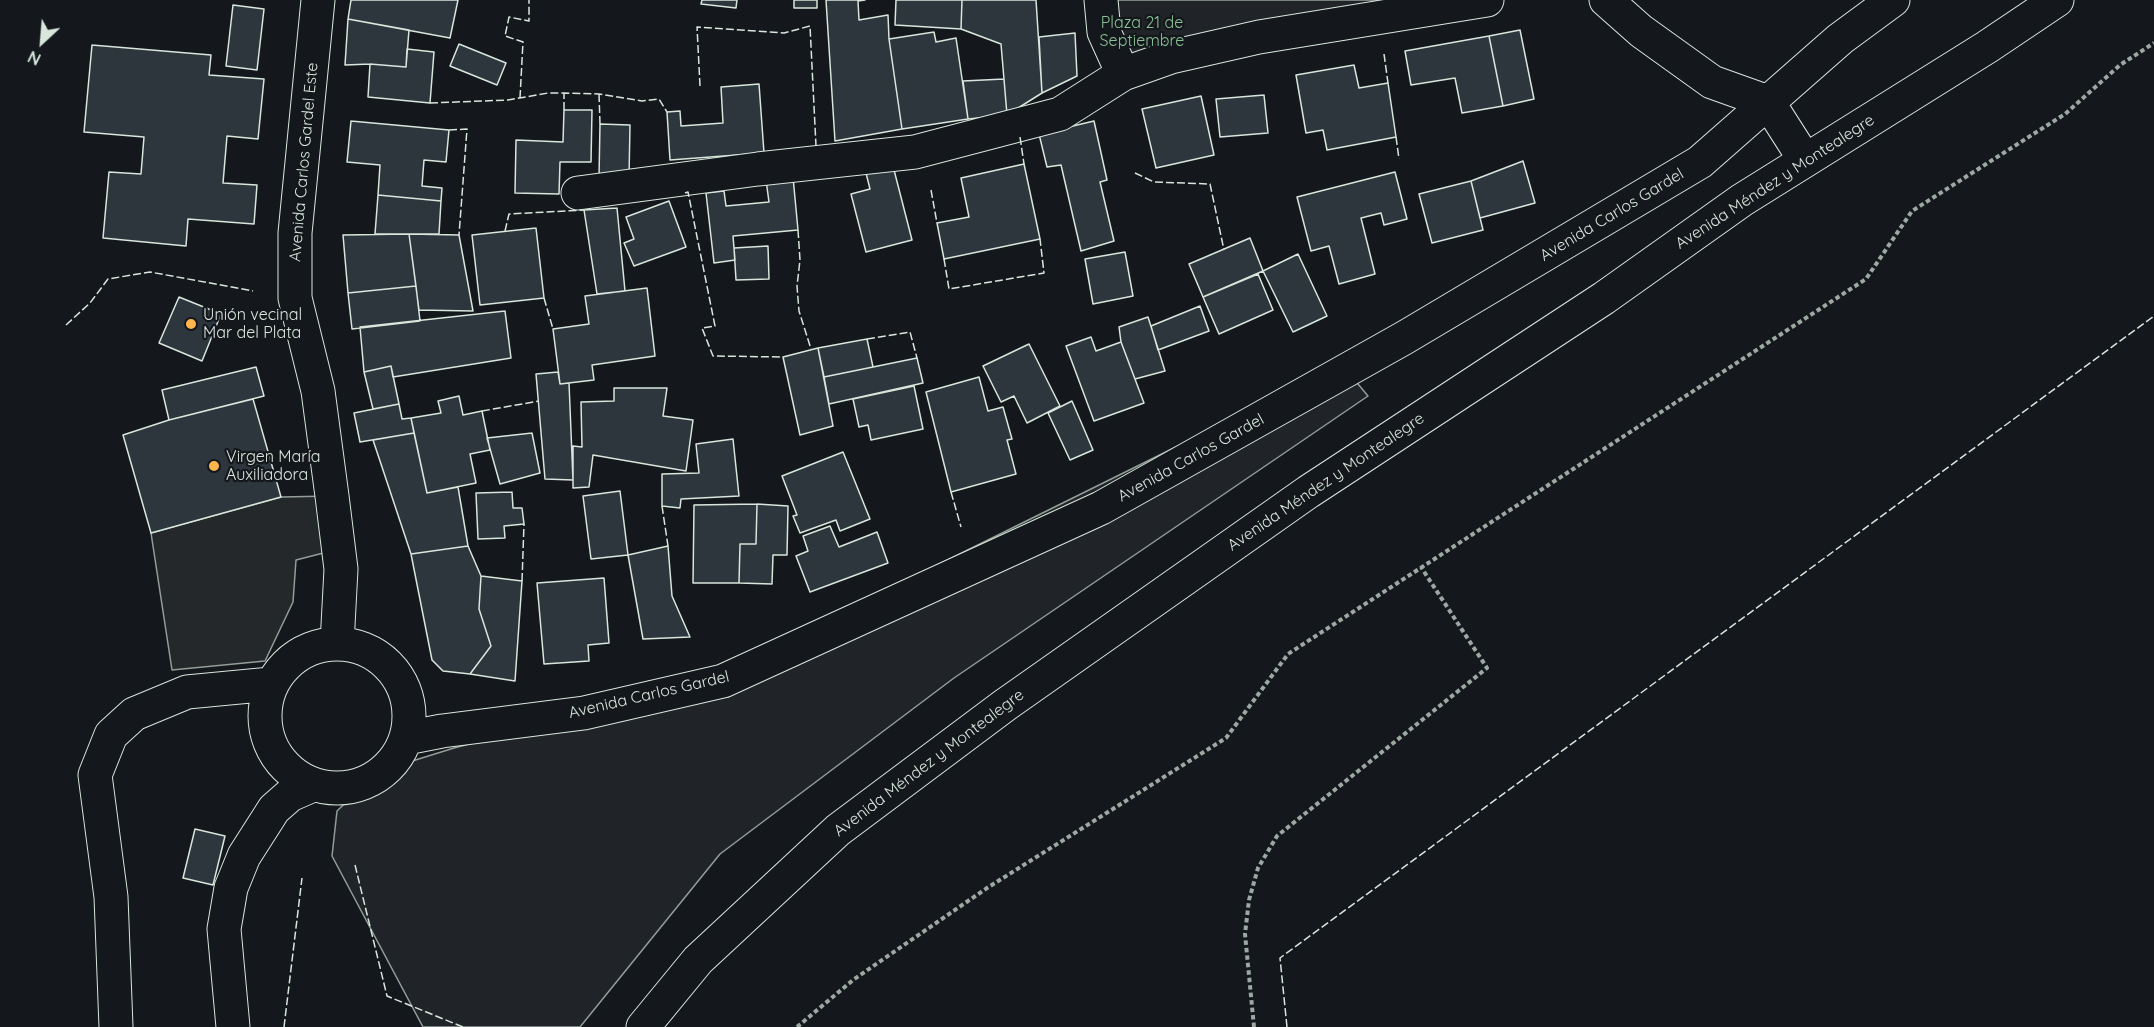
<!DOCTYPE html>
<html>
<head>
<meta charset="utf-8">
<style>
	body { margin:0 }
	#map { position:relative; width:2154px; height:1027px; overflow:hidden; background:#14181c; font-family:Quicksand,sans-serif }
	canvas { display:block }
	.north { position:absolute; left:12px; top:12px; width:60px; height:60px; -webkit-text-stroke:4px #14181c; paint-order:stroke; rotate:206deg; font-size:16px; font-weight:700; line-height:24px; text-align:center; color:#d8e6dc }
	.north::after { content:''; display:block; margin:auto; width:21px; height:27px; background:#d8e6dc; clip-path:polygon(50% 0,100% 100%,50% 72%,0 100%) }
</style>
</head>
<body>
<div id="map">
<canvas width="2154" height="1027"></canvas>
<div class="north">N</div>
</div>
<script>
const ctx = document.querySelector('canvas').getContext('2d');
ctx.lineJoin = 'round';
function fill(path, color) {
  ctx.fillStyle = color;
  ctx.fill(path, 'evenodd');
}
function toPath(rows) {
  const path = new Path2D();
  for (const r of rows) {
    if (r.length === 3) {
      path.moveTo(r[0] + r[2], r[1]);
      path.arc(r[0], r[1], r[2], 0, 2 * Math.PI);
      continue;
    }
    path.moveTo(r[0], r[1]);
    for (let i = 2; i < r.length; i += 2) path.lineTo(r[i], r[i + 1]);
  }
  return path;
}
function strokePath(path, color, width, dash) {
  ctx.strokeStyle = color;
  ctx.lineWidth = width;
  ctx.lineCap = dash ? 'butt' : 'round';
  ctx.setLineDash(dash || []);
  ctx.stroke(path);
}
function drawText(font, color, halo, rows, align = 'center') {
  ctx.font = font + ' Quicksand,sans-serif';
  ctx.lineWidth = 4.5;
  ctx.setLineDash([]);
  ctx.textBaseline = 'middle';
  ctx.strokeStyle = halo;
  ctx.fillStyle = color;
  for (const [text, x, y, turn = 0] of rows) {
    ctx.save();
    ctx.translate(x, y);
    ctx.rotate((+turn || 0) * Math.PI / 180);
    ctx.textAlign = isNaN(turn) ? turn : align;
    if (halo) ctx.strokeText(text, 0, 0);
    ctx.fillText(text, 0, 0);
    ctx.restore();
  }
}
const green = toPath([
	[1101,0,1487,0,1123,74,1101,0],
	[1348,372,1368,396,954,678,720,854,580,1027,423,1027,332,856,337,811,377,772,454,748,670,692,798,634,1192,439,1348,372]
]);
fill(green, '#202428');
strokePath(green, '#939e99', 1.5);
const parking = toPath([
	[332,496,339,549,296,560,293,602,265,661,172,670,151,533,281,497,332,496]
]);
fill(parking, '#24282b');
strokePath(parking, '#939e99', 1.5);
const building = toPath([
	[351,0,458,0,450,38,348,19,351,0],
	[702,0,737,0,736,8,701,4,702,0],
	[794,0,817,0,817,8,794,8,794,0],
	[826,0,865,0,858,1,859,20,888,15,889,39,902,129,835,141,826,0],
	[896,0,962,0,961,29,895,25,896,0],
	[962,0,1036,0,1042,93,1007,115,1001,44,961,29,962,0],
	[233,5,264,9,257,70,226,66,233,5],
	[348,19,409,30,406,67,370,64,345,65,348,19],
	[1520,30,1534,99,1503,106,1489,36,1520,30],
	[934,32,936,42,956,38,968,119,902,129,889,39,934,32],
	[1075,33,1077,76,1042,93,1039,37,1075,33],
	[1489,36,1503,106,1462,113,1455,78,1411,85,1405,51,1489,36],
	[459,44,506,63,497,85,450,66,459,44],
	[92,45,211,55,209,75,264,79,258,139,227,136,223,183,257,185,254,224,188,219,186,246,103,238,109,172,141,174,144,137,84,132,92,45],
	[407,49,434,52,430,103,368,97,370,64,406,67,407,49],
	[1354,65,1359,88,1388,83,1396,137,1327,150,1323,130,1306,133,1296,75,1354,65],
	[1004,79,1007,115,968,119,963,81,1004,79],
	[759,84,764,153,670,160,667,112,680,111,681,126,723,123,721,87,759,84],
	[1264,95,1268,133,1220,137,1216,99,1264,95],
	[1201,96,1214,155,1156,168,1142,109,1201,96],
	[564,110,592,110,591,162,560,162,559,194,515,193,516,140,563,142,564,110],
	[351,121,449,130,446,162,424,160,422,186,442,188,441,201,378,195,380,165,347,162,351,121],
	[1094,121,1107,180,1100,182,1114,241,1081,251,1061,165,1047,167,1039,134,1094,121],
	[600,124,630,125,629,177,599,177,600,124],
	[1523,161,1535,203,1480,218,1471,181,1523,161],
	[1024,164,1040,239,944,259,937,223,969,217,961,178,1024,164],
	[893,166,912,240,866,252,851,194,870,189,866,173,893,166],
	[1395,172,1407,219,1384,225,1381,213,1361,218,1375,274,1339,284,1329,246,1311,251,1297,197,1395,172],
	[793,177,798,230,733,236,735,260,714,263,706,193,724,191,726,206,769,202,766,180,793,177],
	[1471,181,1483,230,1432,243,1419,194,1471,181],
	[378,195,441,201,439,234,375,234,378,195],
	[669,201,686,247,634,266,624,243,634,239,626,217,669,201],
	[617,208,625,291,597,294,584,210,617,208],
	[536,228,544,298,480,305,472,235,536,228],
	[409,234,416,286,348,293,343,235,409,234],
	[409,234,459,235,473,311,419,310,409,234],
	[1250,238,1263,271,1203,297,1189,264,1250,238],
	[768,246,769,279,736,280,734,248,768,246],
	[1125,252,1133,296,1093,304,1085,259,1125,252],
	[1298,254,1327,316,1293,332,1263,271,1298,254],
	[1258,274,1273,310,1219,334,1203,297,1258,274],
	[416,286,420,321,352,329,348,293,416,286],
	[647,288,655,356,592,365,594,380,560,384,553,329,589,324,585,296,647,288],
	[179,297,221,314,202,361,159,343,179,297],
	[1200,306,1209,331,1158,350,1151,326,1200,306],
	[505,311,511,358,393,377,391,366,364,372,360,327,505,311],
	[1148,317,1165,371,1135,379,1121,342,1119,327,1148,317],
	[1091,337,1096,351,1121,342,1144,403,1094,421,1066,346,1091,337],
	[867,339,873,367,824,377,818,348,867,339],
	[1029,344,1060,406,1027,423,1014,396,1001,402,983,366,1029,344],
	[818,348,833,426,800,435,783,357,818,348],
	[917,358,923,383,829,404,824,377,917,358],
	[391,366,399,404,373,409,364,372,391,366],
	[256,367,264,396,169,420,162,390,256,367],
	[558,372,560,384,569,383,573,480,545,479,536,374,558,372],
	[979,377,988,411,1003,407,1012,439,1007,440,1016,474,951,492,926,392,979,377],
	[914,386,923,429,871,440,868,425,859,427,853,399,914,386],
	[614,388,667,388,663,416,693,420,686,471,593,455,589,487,573,488,573,446,582,447,581,402,614,401,614,388],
	[459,396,463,415,482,411,490,450,470,454,476,483,427,493,411,418,441,413,438,401,459,396],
	[253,399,281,497,151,533,123,435,169,420,253,399],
	[1072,401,1093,450,1070,460,1048,413,1072,401],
	[399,404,402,419,411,418,414,433,360,442,354,413,399,404],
	[414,433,427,493,458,487,468,546,411,554,373,440,414,433],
	[532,433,540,473,500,484,487,438,532,433],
	[733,439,739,496,681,499,680,508,662,506,662,474,699,473,696,444,733,439],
	[843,452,870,519,840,531,836,520,800,533,793,516,797,515,782,476,843,452],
	[620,491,628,555,591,559,583,496,620,491],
	[512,492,513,508,522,508,524,524,504,526,505,538,478,539,476,493,512,492],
	[757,504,756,544,740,544,739,583,693,583,694,505,757,504],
	[757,504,788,506,787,555,773,555,772,584,739,583,740,544,756,544,757,504],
	[830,526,839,547,877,532,888,563,810,592,796,556,808,551,803,536,830,526],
	[468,546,481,576,479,609,491,646,470,674,443,671,432,660,411,554,468,546],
	[668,546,672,596,690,637,643,639,628,555,668,546],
	[481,576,522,581,515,681,470,674,491,646,479,609,481,576],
	[604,578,609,643,588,645,589,661,544,664,537,583,604,578],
	[195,829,225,836,213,885,183,878,195,829]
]);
fill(building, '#2c363c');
strokePath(building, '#d8e6dc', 1.5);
const minor = toPath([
	[318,0,295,233,295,298,318,391,332,496,341,569,337,644],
	[1101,0,1104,32,1123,74],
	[1606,0,1641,31,1712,82,1768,102],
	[1768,102,1805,160],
	[578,193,758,169,915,152,1060,114,1123,74,1171,57,1259,37,1487,0],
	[337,716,72],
	[406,738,442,731,584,713,723,681,1101,508,1404,338,1700,162,1840,39,1893,0],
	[116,1027,111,897,95,775,111,735,134,714,187,692,271,684],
	[233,1027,224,929,231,888,244,856,274,809,290,795,313,785]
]);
const highway = toPath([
	[643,1027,698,960,838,830,1005,705,1308,492,1604,298,1742,200,1987,47,2057,0]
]);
strokePath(minor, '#d8e6dc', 35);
strokePath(highway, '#d8e6dc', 35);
strokePath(toPath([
	[797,1027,853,980,987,888,1226,738,1288,654,1866,279,1912,211,2065,114,2120,65,2154,43],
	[1254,1027,1245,934,1249,900,1258,868,1277,836,1487,668,1421,567]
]), '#9da8a2', 4, [4.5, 3]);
strokePath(minor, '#14181c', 33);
strokePath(highway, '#14181c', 33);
strokePath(toPath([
	[1384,54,1388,83],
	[700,86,697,27,784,33,810,26,816,146],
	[599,94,600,124],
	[520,98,523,42,505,36,509,17,529,21,529,0],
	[430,103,508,100,548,93,564,93,599,94,642,101,659,99,667,112],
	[564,110,564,93],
	[449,130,467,129,459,235],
	[1020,137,1024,164],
	[1396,137,1399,159],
	[1135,173,1154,182,1210,184,1224,250],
	[931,190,937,223],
	[685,193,688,192,715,326,702,328,713,356,783,357],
	[798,230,800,260,797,286,799,311,811,349],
	[505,231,509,214,584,210],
	[944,259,949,289,1044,273,1040,239],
	[544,298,553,329],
	[66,325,90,303,108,279,150,272,253,291],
	[867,339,910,332,917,358],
	[482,411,539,401],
	[951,492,961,527],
	[662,506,668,546],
	[522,581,524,524],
	[355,865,387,996,463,1027],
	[284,1027,302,878],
	[1287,1027,1280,958,2154,316]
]), '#d8e6dc', 1.5, [8, 3]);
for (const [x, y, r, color] of [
	[191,324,6,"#ffb74d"],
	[214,466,6,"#ffb74d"]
]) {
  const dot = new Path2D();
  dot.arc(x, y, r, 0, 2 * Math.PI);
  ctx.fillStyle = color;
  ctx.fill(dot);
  strokePath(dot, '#14181c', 2);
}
drawText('16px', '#8ac095', '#14181c', [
	["Plaza 21 de",1142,23],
	["Septiembre",1142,41]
]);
drawText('16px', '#d8e6dc', '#14181c', [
	["Avenida Carlos Gardel Este",304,162,-85],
	["Avenida Méndez y Montealegre",1775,182,-33],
	["Avenida Carlos Gardel",1612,215,-31],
	["Avenida Carlos Gardel",1191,458,-29],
	["Avenida Méndez y Montealegre",1326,482,-34],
	["Avenida Carlos Gardel",649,695,-13],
	["Avenida Méndez y Montealegre",929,763,-37]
]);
drawText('16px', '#d8e6dc', '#14181c', [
	["Unión vecinal",203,315],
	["Mar del Plata",203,333],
	["Virgen María",226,457],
	["Auxiliadora",226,475]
], 'left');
</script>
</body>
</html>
